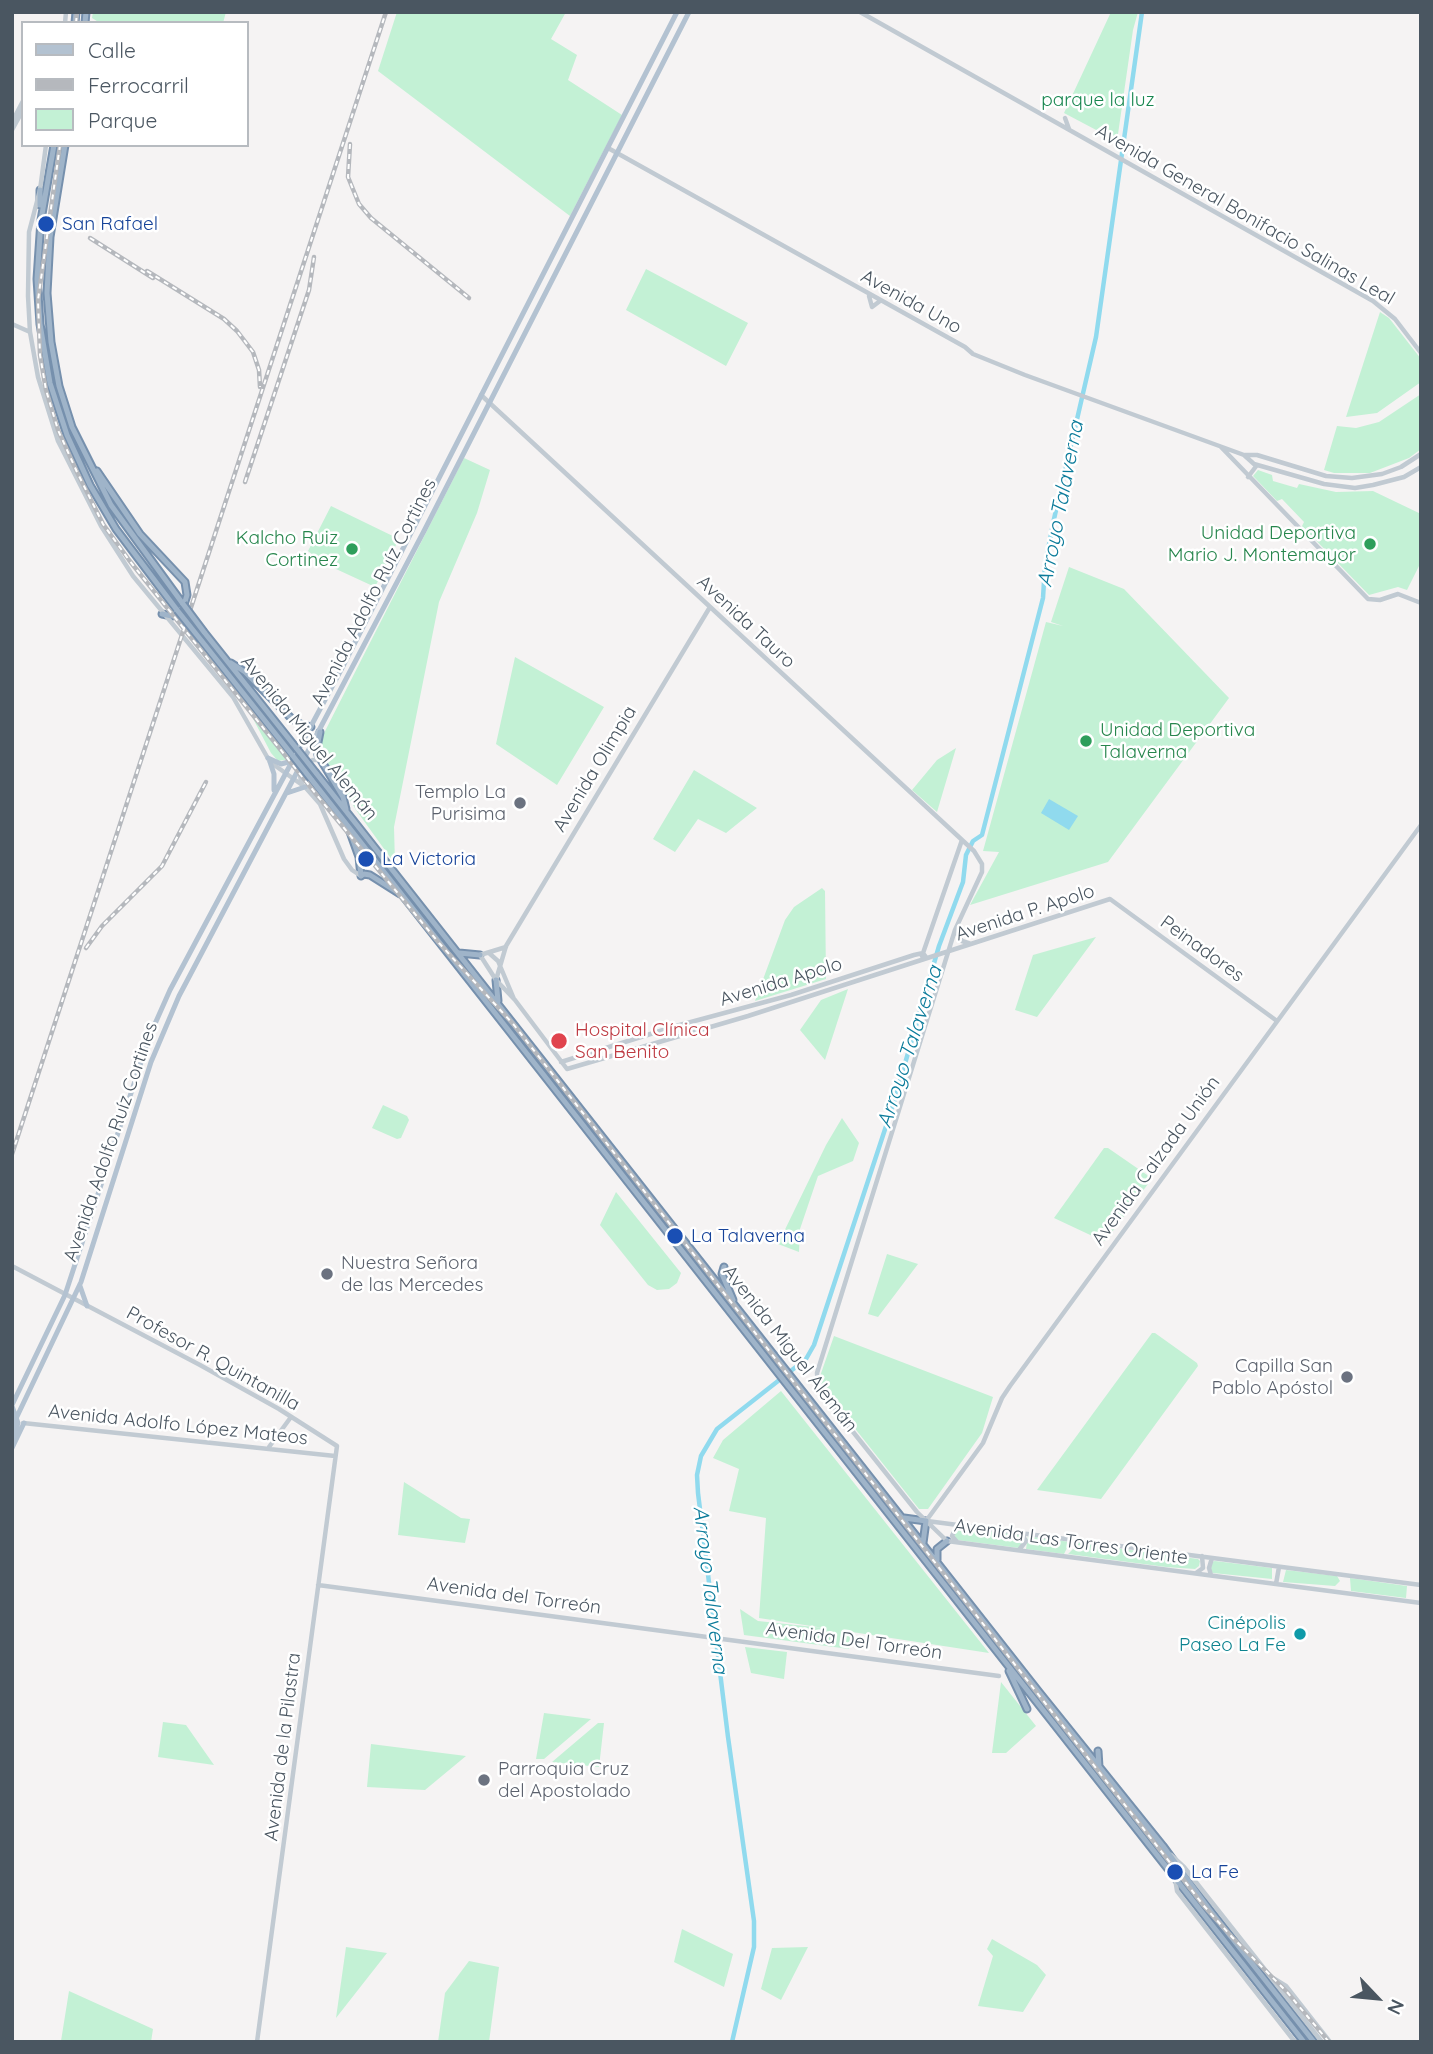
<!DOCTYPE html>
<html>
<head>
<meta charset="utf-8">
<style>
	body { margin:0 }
	#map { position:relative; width:1433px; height:2054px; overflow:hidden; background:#f5f3f3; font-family:Quicksand,sans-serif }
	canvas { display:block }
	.frame { position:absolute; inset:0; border:14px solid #4a5661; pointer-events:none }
	.legend { position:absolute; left:21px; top:21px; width:228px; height:126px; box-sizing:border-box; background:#fff; border:2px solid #b7bbc0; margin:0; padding:9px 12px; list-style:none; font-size:21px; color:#4a5661 }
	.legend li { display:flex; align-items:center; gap:14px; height:35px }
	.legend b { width:35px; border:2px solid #b7bbc0 }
	.north { position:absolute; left:1342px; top:1963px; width:70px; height:70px; -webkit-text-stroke:5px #fff; paint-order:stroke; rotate:116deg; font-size:19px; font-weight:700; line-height:28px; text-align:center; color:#4a5661 }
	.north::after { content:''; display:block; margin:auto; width:24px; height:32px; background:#4a5661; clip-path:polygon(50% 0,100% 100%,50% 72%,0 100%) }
</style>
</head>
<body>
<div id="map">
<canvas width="1433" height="2054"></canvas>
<div class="frame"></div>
<ul class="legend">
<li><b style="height:9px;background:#b3c2d1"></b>Calle</li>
<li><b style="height:9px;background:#b5b8bd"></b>Ferrocarril</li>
<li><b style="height:19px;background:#c3f1d5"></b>Parque</li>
</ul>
<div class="north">N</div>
</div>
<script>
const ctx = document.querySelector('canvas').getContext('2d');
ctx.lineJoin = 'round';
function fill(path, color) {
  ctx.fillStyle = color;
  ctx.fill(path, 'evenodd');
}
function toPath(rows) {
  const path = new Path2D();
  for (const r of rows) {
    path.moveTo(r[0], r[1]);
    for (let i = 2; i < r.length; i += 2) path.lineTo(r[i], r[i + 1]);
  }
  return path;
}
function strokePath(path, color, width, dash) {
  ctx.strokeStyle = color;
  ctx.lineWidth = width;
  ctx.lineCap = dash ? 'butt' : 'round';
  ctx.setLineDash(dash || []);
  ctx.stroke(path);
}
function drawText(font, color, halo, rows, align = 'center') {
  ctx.font = font + ' Quicksand,sans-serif';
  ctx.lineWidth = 5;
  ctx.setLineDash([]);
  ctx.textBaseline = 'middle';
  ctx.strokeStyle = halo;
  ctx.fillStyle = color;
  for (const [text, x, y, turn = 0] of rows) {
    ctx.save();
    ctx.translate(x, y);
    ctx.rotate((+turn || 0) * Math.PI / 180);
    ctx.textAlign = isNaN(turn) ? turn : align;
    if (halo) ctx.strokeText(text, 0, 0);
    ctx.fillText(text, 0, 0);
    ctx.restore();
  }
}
fill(toPath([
	[93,12,226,12,223,23,100,23,92,18],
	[397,12,566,12,551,39,577,55,568,80,622,115,570,216,378,71],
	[1111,12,1138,12,1133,30,1117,141,1064,113],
	[646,269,748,323,726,366,626,310],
	[1380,312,1389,318,1421,359,1421,382,1377,413,1346,417],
	[1421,394,1421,449,1409,458,1370,473,1334,473,1324,470,1337,426,1356,428,1379,422],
	[464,458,490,470,477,513,439,602,394,827,395,864,356,810,329,765,321,748,321,739],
	[1258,470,1272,475,1273,481,1297,488,1299,484,1336,492,1373,491,1421,514,1421,562,1407,590,1398,587,1369,595,1302,526,1304,522,1282,499,1277,501,1253,476],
	[331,506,399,539,375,587,323,563,308,551],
	[1069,567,1124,589,1229,698,1108,862,970,905,999,852,983,851,1046,622,1063,626,1051,622],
	[196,639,291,759,278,761,271,753,248,709,192,642],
	[515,657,604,707,557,785,496,744],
	[956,748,937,812,912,790,937,760],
	[694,770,757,808,726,833,698,819,675,852,653,839],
	[822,888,825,891,826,979,755,1001,785,920,794,907],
	[1096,937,1037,1017,1015,1010,1033,955],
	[848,989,825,1060,800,1030,821,1000],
	[383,1105,407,1116,409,1120,401,1138,397,1139,372,1128],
	[842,1118,859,1143,853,1161,818,1176,800,1229,799,1252,778,1244,826,1145],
	[1104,1148,1108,1148,1150,1177,1151,1180,1106,1240,1103,1241,1054,1218],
	[616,1192,681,1273,677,1283,669,1289,657,1290,648,1285,600,1225],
	[887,1254,918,1264,878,1317,868,1314],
	[1152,1333,1155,1333,1197,1363,1198,1366,1101,1499,1037,1490],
	[834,1336,993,1397,982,1433,928,1509,919,1509,818,1382],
	[781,1391,989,1653,852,1632,849,1649,744,1635,740,1609,758,1621,824,1628,759,1618,766,1518,729,1511,739,1469,713,1458,723,1440],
	[404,1482,461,1518,470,1519,465,1543,398,1535],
	[958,1527,1021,1535,1024,1542,1019,1548,957,1540,954,1534],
	[1028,1536,1070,1542,1064,1554,1026,1549],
	[1079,1543,1198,1559,1200,1561,1199,1566,1195,1569,1166,1567,1068,1554],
	[1215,1561,1272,1568,1272,1579,1213,1573,1210,1572,1211,1562],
	[1286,1570,1337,1576,1340,1581,1335,1586,1283,1582],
	[1350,1578,1407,1586,1406,1598,1351,1591],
	[745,1647,787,1652,784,1679,751,1673],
	[1001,1682,1036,1726,1006,1753,992,1753],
	[544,1713,591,1719,544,1759,536,1759],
	[163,1722,186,1725,214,1765,158,1757],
	[598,1723,604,1723,599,1767,552,1762],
	[371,1744,466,1756,425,1790,367,1787],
	[682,1929,733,1954,724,1987,674,1962],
	[992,1939,1037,1965,1046,1975,1023,2012,978,2006,993,1956,987,1949],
	[346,1947,387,1953,336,2018],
	[808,1947,781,2000,761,1989,772,1948],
	[469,1961,499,1967,489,2042,438,2042,445,1993],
	[69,1991,153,2029,151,2042,61,2041]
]), '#c3f1d5');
fill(toPath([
	[1049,799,1078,816,1069,830,1041,813]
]), '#90daee');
strokePath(toPath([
	[732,2042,754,1947,754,1921,728,1737,698,1493,697,1475,701,1456,717,1429,806,1359,814,1345,893,1105,939,946,963,882,966,855,973,841,982,835,1043,598,1045,565,1054,519,1096,337,1142,12]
]), '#90daee', 4.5);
const trunk = toPath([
	[75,23,76,12],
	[85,23,86,12],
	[54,145,41,220,37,279,40,324,50,383,67,435,90,485,116,529,177,610],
	[65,145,50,237,47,293,51,342,59,386,72,427,111,505,183,604],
	[40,190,40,205],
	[97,471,140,534,185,582,187,595,183,608,172,616,162,614],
	[204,632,297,749],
	[201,640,293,756],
	[231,663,245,672,291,718,302,725,311,727],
	[320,732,317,747,318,755,343,797,346,809],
	[316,773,1039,1692,1163,1846,1209,1909,1314,2042],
	[311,779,1304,2042],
	[350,832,359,857,361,876,364,874,370,875,400,894],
	[459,953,480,955],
	[496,980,498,1001],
	[724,1267,722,1274,733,1300],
	[904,1518,926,1521,923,1543],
	[937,1560,937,1549,947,1541],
	[1009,1671,1027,1709],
	[1098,1751,1099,1767]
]);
strokePath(trunk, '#7690ad', 9);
strokePath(toPath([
	[860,12,1373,301,1395,319,1421,353],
	[65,23,66,12],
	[1065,118,1069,129],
	[12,122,23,101],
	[12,130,23,110],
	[46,145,40,190,29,232,28,296,30,332,38,377,58,441,101,526,133,576,233,697,270,762,305,787,320,804,344,859,352,870,361,876],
	[608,148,965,347,973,354,1025,375,1244,455,1254,464,1324,484,1355,488,1373,485,1404,477,1421,467],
	[869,296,872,307,880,301],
	[12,324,30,332],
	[481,395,974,851,982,864,982,872,955,930,817,1373,818,1388,917,1512,947,1541,1421,1603],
	[1221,447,1368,599,1380,600,1398,594,1421,603],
	[1245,455,1257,455,1326,476,1352,478,1382,474,1401,467,1421,454],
	[1248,477,1257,465],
	[302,784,300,776,308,763,313,760,321,760],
	[955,930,962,941,971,944],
	[506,947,480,955,496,980,515,1000,567,1069,748,1016,1110,899,1277,1021],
	[489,953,498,961,514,999],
	[922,956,962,840],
	[496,980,506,946,710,607],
	[561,1062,676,1026,791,995,914,955,923,953,926,957],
	[12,1266,200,1365,279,1409,337,1446,257,2042],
	[23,1423,335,1456],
	[269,1447,291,1417],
	[926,1521,983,1443,1002,1398,1010,1386,1421,825],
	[927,1521,1421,1585],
	[957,1525,952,1536,957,1542],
	[1019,1550,1026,1541,1022,1534],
	[1196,1573,1203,1568,1202,1556],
	[1211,1575,1209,1568,1212,1558],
	[1276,1584,1279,1567],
	[318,1585,999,1676],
	[1171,1855,1184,1867,1322,2042],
	[1175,1878,1177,1891,1295,2042],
	[1273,1978,1286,1986,1330,2042]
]), '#c1cad2', 4.5);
strokePath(toPath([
	[268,758,281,764,292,761],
	[270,762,274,774,274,790],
	[287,793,305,787],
	[80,1286,87,1306],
	[12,1405,65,1295,150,1035,170,990,342,668,677,12],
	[12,1406,18,1423,12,1442],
	[12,1427,81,1282,151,1062,179,996,424,531,689,12],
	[12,1448,24,1423]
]), '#b3c2d1', 5);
strokePath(trunk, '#9fb4c9', 5);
const rail = toPath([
	[76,23,77,12],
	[350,144,348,177,359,204,371,218,469,298],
	[60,145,38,300,40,355,46,390,58,430,77,472,103,524,129,560,320,799,439,943,514,1025,1204,1906,1232,1937,1287,1992,1329,2042],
	[90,238,153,278],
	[147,271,224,319,237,331,253,352,259,370,260,387],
	[245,482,309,290,314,257],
	[86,948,102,926,162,866,206,782],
	[12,1154,386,12]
]);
strokePath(rail, '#b5b8bd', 4.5);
strokePath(rail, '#fff', 2, [5]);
const trunkBridge = toPath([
	[183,604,204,632],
	[177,610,201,640],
	[297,749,316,773],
	[293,756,311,779]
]);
strokePath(trunkBridge, '#7690ad', 9, []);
strokePath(trunkBridge, '#9fb4c9', 5);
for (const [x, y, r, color] of [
	[46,224,9,"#1a4fb4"],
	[1370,544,7,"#2e9e5b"],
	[352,549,7,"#2e9e5b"],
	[1086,741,7,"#2e9e5b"],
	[520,803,7,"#6b7280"],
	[366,859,9,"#1a4fb4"],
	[559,1041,9,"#e0444e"],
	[675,1236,9,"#1a4fb4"],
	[327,1274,7,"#6b7280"],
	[1347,1377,7,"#6b7280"],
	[1300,1634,7,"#0f9aa8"],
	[484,1780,7,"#6b7280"],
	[1175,1872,9,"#1a4fb4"]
]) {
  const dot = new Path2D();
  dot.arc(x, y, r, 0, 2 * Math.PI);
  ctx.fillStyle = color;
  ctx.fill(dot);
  strokePath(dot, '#fff', 2.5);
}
drawText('19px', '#17864f', '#fff', [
	["parque la luz",1098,100]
]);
drawText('19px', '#4a5661', '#fff', [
	["Avenida General Bonifacio Salinas Leal",1245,215,30],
	["Avenida Uno",911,302,29],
	["Avenida Adolfo Ruíz Cortines",374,592,-63],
	["Avenida Tauro",746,622,43],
	["Avenida Miguel Alemán",309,738,51],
	["Avenida Olimpia",595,769,-59],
	["Avenida P. Apolo",1025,913,-18],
	["Peinadores",1202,949,36],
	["Avenida Apolo",781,982,-17],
	["Avenida Adolfo Ruíz Cortines",111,1142,-71],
	["Avenida Calzada Unión",1156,1161,-54],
	["Avenida Miguel Alemán",790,1349,52],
	["Profesor R. Quintanilla",213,1359,29],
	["Avenida Adolfo López Mateos",178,1425,6],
	["Avenida Las Torres Oriente",1071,1542,8],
	["Avenida del Torreón",514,1596,8],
	["Avenida Del Torreón",854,1641,8],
	["Avenida de la Pilastra",283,1747,-83]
]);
drawText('19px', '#164399', '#fff', [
	["San Rafael",62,224],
	["La Victoria",382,859],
	["La Talaverna",691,1236],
	["La Fe",1191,1872]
], 'left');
drawText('19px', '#27864d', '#fff', [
	["Unidad Deportiva",1356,533],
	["Mario J. Montemayor",1356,555],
	["Kalcho Ruiz",338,538],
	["Cortinez",338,560],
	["Unidad Deportiva",1100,730,"left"],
	["Talaverna",1100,752,"left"]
], 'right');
drawText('19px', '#5b616d', '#fff', [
	["Templo La",506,792],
	["Purisima",506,814],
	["Nuestra Señora",341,1263,"left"],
	["de las Mercedes",341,1285,"left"],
	["Capilla San",1333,1366],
	["Pablo Apóstol",1333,1388],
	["Parroquia Cruz",498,1769,"left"],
	["del Apostolado",498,1791,"left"]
], 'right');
drawText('19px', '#be3a42', '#fff', [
	["Hospital Clínica",575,1030],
	["San Benito",575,1052]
], 'left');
drawText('19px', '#0d838f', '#fff', [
	["Cinépolis",1286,1623],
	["Paseo La Fe",1286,1645]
], 'right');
drawText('italic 21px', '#0c7c9b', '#fff', [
	["Arroyo Talaverna",1061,504,-79],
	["Arroyo Talaverna",910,1047,-72],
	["Arroyo Talaverna",710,1590,83]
]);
</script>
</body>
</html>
